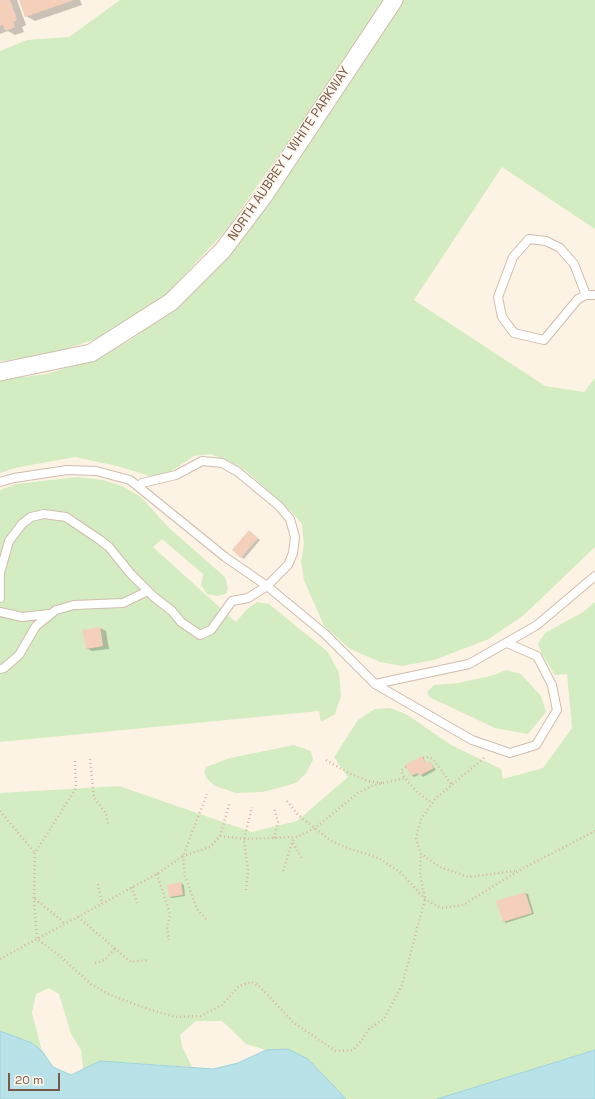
<!DOCTYPE html>
<html>
<head>
<meta charset="utf-8">
<style>
	body { margin:0 }
	#map { position:relative; width:595px; height:1099px; overflow:hidden; background:#fdf3e4; font-family:"Space Grotesk",sans-serif }
	canvas { display:block }
	.scale { position:absolute; left:8px; top:1073px; width:52px; height:18px; box-sizing:border-box; border:2px solid #775849; border-top:0; padding-left:5px; font-size:12px; line-height:14px; white-space:nowrap; color:#775849; -webkit-text-stroke:3px #fff7ec; paint-order:stroke }
</style>
</head>
<body>
<div id="map">
<canvas width="595" height="1099"></canvas>
<div class="scale">20 m</div>
</div>
<script>
const ctx = document.querySelector('canvas').getContext('2d');
ctx.lineJoin = 'round';
function fill(path, color) {
  ctx.fillStyle = color;
  ctx.fill(path, 'evenodd');
}
function toPath(rows) {
  const path = new Path2D();
  for (const r of rows) {
    path.moveTo(r[0], r[1]);
    for (let i = 2; i < r.length; i += 2) path.lineTo(r[i], r[i + 1]);
  }
  return path;
}
function strokePath(path, color, width, dash) {
  ctx.strokeStyle = color;
  ctx.lineWidth = width;
  ctx.lineCap = dash ? 'butt' : 'round';
  ctx.setLineDash(dash || []);
  ctx.stroke(path);
}
function drawText(font, color, halo, rows, align = 'center') {
  ctx.font = font + ' "Space Grotesk",sans-serif';
  ctx.lineWidth = 3;
  ctx.setLineDash([]);
  ctx.textBaseline = 'middle';
  ctx.strokeStyle = halo;
  ctx.fillStyle = color;
  for (const [text, x, y, turn = 0] of rows) {
    ctx.save();
    ctx.translate(x, y);
    ctx.rotate((+turn || 0) * Math.PI / 180);
    ctx.textAlign = isNaN(turn) ? turn : align;
    if (halo) ctx.strokeText(text, 0, 0);
    ctx.fillText(text, 0, 0);
    ctx.restore();
  }
}
fill(toPath([
	[120,0,383,0,331,81,227,229,162,299,99,338,38,358,0,361,0,51,27,40,69,37],
	[402,0,595,0,595,229,502,167,414,300,545,386,584,392,595,378,595,547,524,615,489,639,434,660,402,666,380,662,350,649,324,626,304,580,301,562,304,544,302,524,291,511,245,470,227,460,210,454,194,456,170,472,156,478,117,466,75,457,15,468,0,473,0,380,47,374,95,359,132,339,177,305],
	[77,477,103,480,122,486,141,497,168,527,225,577,228,588,226,594,218,596,207,594,201,585,203,574,162,539,153,547,236,622,247,609,257,602,269,604,328,652,339,673,341,696,335,714,321,722,319,711,0,742,0,490,16,484],
	[595,602,595,1050,437,1099,346,1099,329,1082,288,1049,266,1050,246,1044,222,1021,196,1021,180,1035,182,1046,192,1067,101,1061,83,1069,81,1050,71,1034,59,994,49,988,36,994,32,1013,42,1051,32,1043,0,1031,0,793,119,786,252,832,297,821,348,777,334,757,358,720,375,709,390,708,406,714,451,745,501,769,503,779,543,768,572,728,567,674,555,675,542,654,538,644,545,633,583,612],
	[506,670,521,674,541,696,546,712,528,734,495,728,429,697,427,692,434,685,458,683,494,675],
	[294,745,311,751,313,760,306,773,296,783,263,792,236,793,215,786,207,779,204,772,206,767,230,758]
]), '#d4ecc2');
const water = toPath([
	[0,1031,32,1043,42,1051,53,1067,71,1075,100,1061,213,1069,238,1063,266,1050,288,1049,308,1059,346,1099,0,1099,0,1031],
	[595,1050,595,1099,437,1099,595,1050]
]);
fill(water, '#b8e2e8');
strokePath(water, '#9ed2da', 1);
fill(toPath([
	[0,0,17,0,26,25,22,27,24,32,15,35,8,31,0,34],
	[21,0,80,0,82,5,35,21,26,16],
	[251,533,260,540,244,559,241,557],
	[100,628,106,631,109,649,92,651,86,648],
	[422,757,427,764,430,762,432,764,436,770,423,777,420,774,414,777,412,776],
	[181,883,184,885,185,896,172,898,170,897],
	[525,893,528,894,534,914,506,923,503,921]
]), '#0003');
fill(toPath([
	[0,0,10,0,17,20,13,22,15,27,5,31,3,25,0,26],
	[19,0,74,0,25,17],
	[249,530,258,538,241,558,232,550],
	[100,627,103,646,86,649,82,630],
	[422,756,426,763,430,761,434,768,419,776,418,773,411,776,405,765],
	[181,882,183,895,169,897,167,885],
	[525,892,532,913,503,922,496,901]
]), '#f4d0bb');
const service = toPath([
	[586,295,574,264,560,248,546,241,529,239,513,257,498,297,502,317,514,333,544,340,578,299,586,295,595,295],
	[0,482,14,478,67,470,96,471,130,480,225,557,267,586,325,634,375,684,472,740,510,753,536,745,557,710,552,685,537,656,507,643],
	[0,598,0,573,9,541,22,524,31,517,44,514,66,517,100,540,109,547,130,573,154,597,172,611,181,622,200,635,211,630,232,601,248,598,267,586,288,565,293,553,295,537,290,519,279,506,238,472,222,463,202,461,176,475,142,483],
	[0,612,22,617,49,614],
	[0,669,4,668,19,655,36,626,56,610,74,605,123,603,148,591],
	[375,684,469,664,537,625,595,576]
]);
const minor = toPath([
	[0,372,91,353,171,302,223,250,263,197,394,0]
]);
strokePath(service, '#d1bcad', 10);
strokePath(minor, '#d1bcad', 19);
strokePath(toPath([
	[423,758,428,757,433,759,452,785],
	[484,758,435,799,421,819,416,839,421,854,440,867,468,877,515,871],
	[90,759,94,798,106,813,108,824],
	[326,760,351,774,368,781,382,783],
	[75,761,76,788,35,853,34,899,37,939,61,957,91,984,110,995,151,1010,177,1017,201,1016,222,1005,239,986,252,982,260,987,294,1023,336,1051,353,1050,362,1040,369,1029,384,1019,402,985,425,899,420,874,421,854],
	[406,767,401,771,405,778,417,792,432,803],
	[287,801,298,815,330,840,347,848,379,858,401,873,425,899,441,908,463,905,518,871,595,831],
	[0,811,35,853],
	[220,836,244,839,297,837,315,828,358,793,371,786,405,778],
	[274,838,278,822,274,807],
	[293,843,303,860],
	[283,871,294,837],
	[157,874,170,914,167,928,169,940],
	[98,884,102,904],
	[132,887,137,903],
	[246,890,248,871,244,839,252,807],
	[35,899,66,924],
	[78,917,131,962,149,960],
	[206,919,197,909,185,876,183,856,210,847,220,836,230,802],
	[0,959,157,874,183,856,207,794],
	[95,963,105,960,115,948]
]), '#d9b39e', 2.5, [1, 3]);
strokePath(service, '#fff', 8);
strokePath(minor, '#fff', 17);
drawText('13px', '#775849', '#fff7ec', [
	["NORTH AUBREY L WHITE PARKWAY",289,154,-56]
]);
</script>
</body>
</html>
